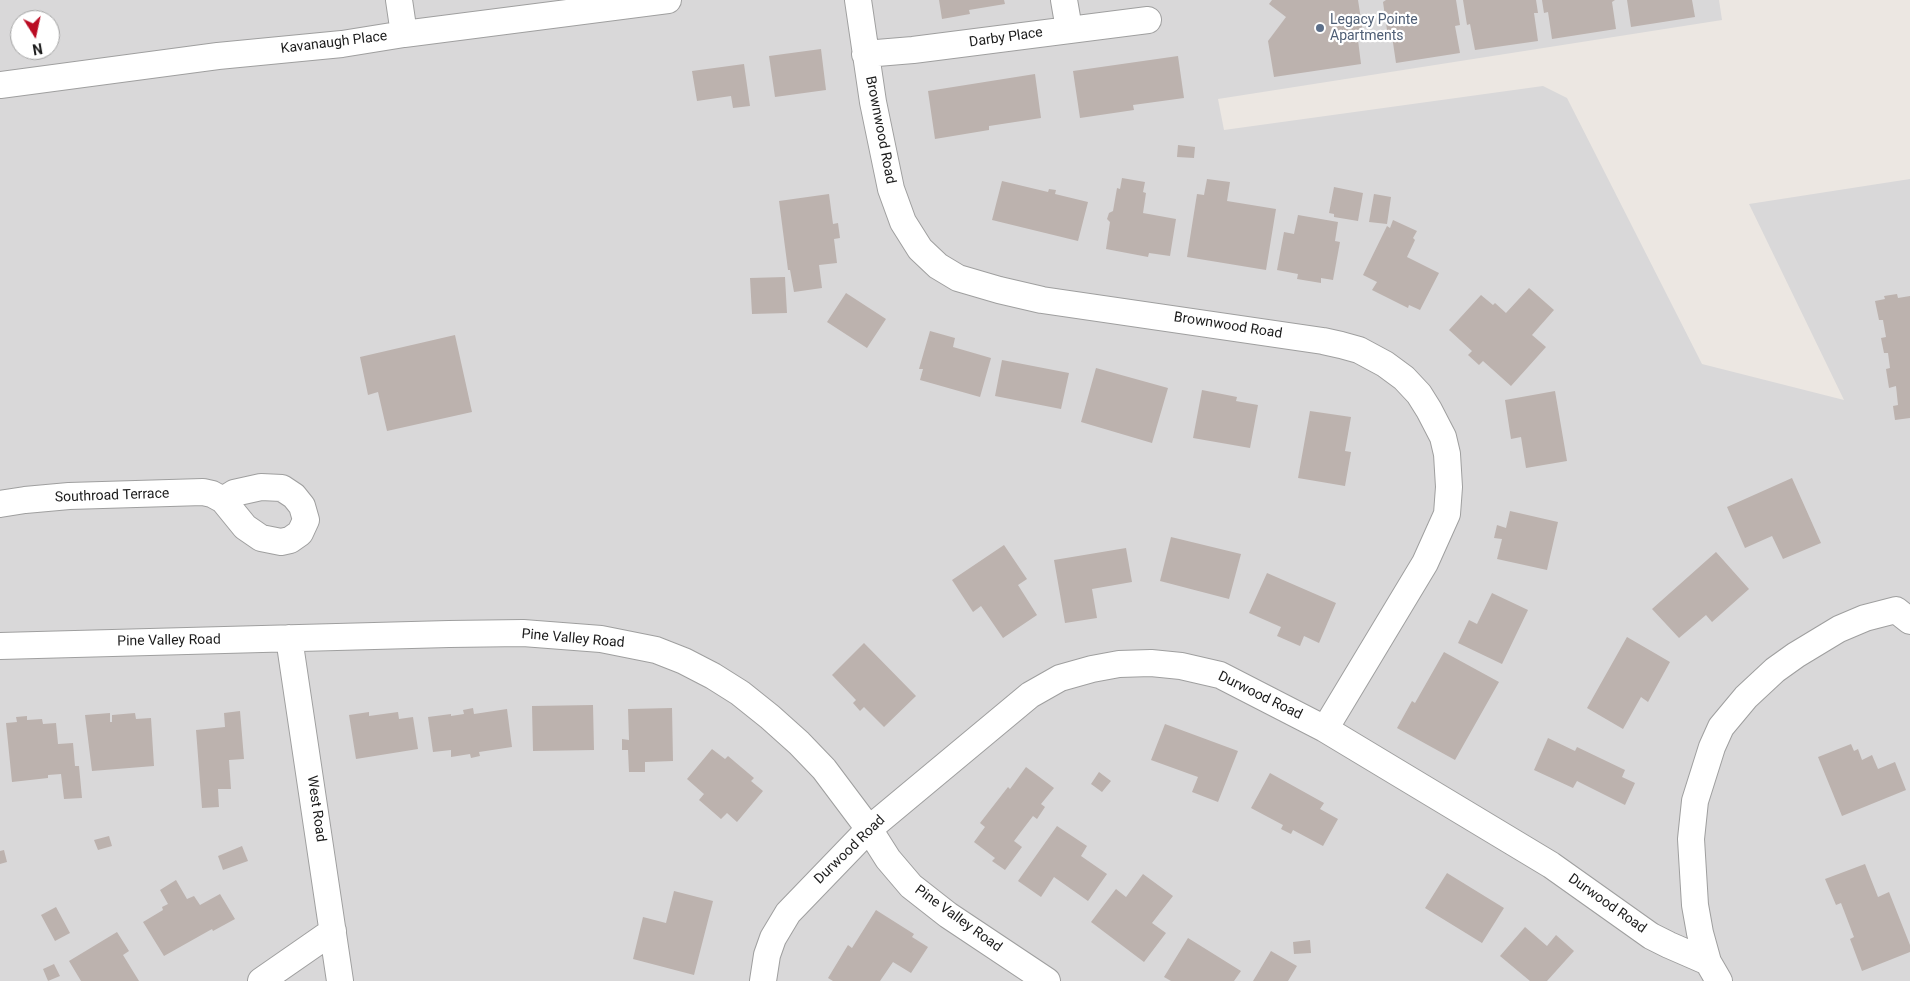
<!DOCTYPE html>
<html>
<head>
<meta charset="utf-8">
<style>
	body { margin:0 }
	#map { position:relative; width:1910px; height:981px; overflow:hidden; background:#ece7e2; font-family:Roboto,sans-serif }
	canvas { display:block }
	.north { position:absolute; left:10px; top:10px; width:50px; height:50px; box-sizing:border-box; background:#fff; border:1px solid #a4a4a4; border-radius:50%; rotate:170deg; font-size:14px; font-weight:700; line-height:20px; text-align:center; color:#1b1b1b }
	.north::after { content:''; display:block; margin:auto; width:18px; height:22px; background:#ba0c23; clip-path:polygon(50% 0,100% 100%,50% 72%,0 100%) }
</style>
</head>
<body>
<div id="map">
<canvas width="1910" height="981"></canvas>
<div class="north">N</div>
</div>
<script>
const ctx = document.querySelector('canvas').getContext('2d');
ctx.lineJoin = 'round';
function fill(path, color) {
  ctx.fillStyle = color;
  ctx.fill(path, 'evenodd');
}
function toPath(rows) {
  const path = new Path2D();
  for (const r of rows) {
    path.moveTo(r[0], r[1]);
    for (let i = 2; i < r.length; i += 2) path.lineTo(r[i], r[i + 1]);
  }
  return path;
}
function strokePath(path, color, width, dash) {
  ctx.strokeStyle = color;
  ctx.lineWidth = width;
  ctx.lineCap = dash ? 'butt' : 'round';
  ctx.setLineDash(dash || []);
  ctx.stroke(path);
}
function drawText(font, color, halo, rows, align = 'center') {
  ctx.font = font + ' Roboto,sans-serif';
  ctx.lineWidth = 4.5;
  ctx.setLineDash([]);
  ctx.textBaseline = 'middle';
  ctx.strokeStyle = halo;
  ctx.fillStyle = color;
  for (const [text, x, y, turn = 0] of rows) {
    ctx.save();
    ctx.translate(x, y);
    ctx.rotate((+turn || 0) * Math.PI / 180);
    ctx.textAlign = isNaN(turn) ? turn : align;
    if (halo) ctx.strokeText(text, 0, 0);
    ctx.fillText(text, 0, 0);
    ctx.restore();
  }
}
fill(toPath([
	[0,0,1719,0,1722,20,1218,99,1224,130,1543,86,1567,98,1702,364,1844,400,1749,204,1910,179,1910,981,0,981],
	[20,20,50,20,50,50,20,50]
]), '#d9d8d9');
fill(toPath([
	[939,0,1004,0,1005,4,969,10,970,14,942,19],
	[1272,0,1358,0,1364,39,1358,40,1361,64,1274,77,1268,41,1286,17,1269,4],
	[1386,0,1456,0,1460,25,1455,26,1460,53,1396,63,1392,36,1388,37,1383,2],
	[1463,0,1536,0,1538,13,1534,13,1538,41,1475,50,1470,24,1467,25],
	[1542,0,1615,0,1612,2,1616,29,1552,39,1548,12,1544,13],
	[1627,0,1692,0,1695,17,1631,27],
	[821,49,826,90,775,97,769,56],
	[1178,56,1184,98,1133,105,1134,110,1080,118,1073,71],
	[744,64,750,106,733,108,731,96,697,101,692,71],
	[1035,74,1041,118,989,126,989,130,935,139,928,91],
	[1178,145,1195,147,1194,158,1177,157],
	[1122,178,1145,182,1143,192,1146,193,1143,213,1176,219,1170,256,1149,253,1148,257,1106,249,1110,222,1107,219,1109,213,1113,211,1117,188,1120,189],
	[1207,179,1230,182,1227,201,1276,209,1266,270,1187,257,1197,194,1204,195],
	[1002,181,1048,192,1049,189,1056,190,1055,194,1088,202,1078,241,992,220],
	[1334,187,1363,193,1358,221,1334,217,1334,214,1329,213],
	[829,194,833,224,838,223,840,238,834,239,837,263,819,265,822,288,794,292,790,270,788,270,779,201],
	[1374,194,1391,197,1387,224,1369,222],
	[1298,215,1338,222,1335,241,1340,242,1333,280,1321,278,1321,283,1297,279,1298,274,1277,270,1284,232,1294,234],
	[1393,220,1417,231,1413,238,1415,240,1407,257,1439,273,1420,310,1409,305,1408,308,1372,290,1377,282,1363,275,1387,226,1390,228],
	[785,277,787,313,752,314,750,278],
	[1529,288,1554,310,1532,335,1546,347,1511,386,1483,361,1479,365,1468,355,1472,351,1449,330,1481,295,1493,305,1495,303,1506,313],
	[846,293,886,319,867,348,827,322],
	[1897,294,1898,298,1910,296,1910,418,1895,420,1893,406,1898,405,1896,386,1889,388,1886,369,1890,368,1888,353,1884,353,1881,338,1886,337,1883,320,1879,320,1875,301,1885,299,1884,296],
	[930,331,955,338,953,347,991,358,980,397,920,380,923,369,919,369],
	[455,335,472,412,387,431,378,392,368,395,360,357],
	[1002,360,1069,373,1061,409,995,396],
	[1096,368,1168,388,1152,443,1081,422],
	[1202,390,1237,397,1236,401,1258,405,1250,448,1193,438],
	[1555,391,1567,461,1526,468,1521,437,1511,439,1505,400],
	[1310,411,1351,417,1345,451,1351,452,1345,486,1298,478],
	[1792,478,1821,543,1783,559,1772,536,1745,548,1727,507],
	[1510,511,1558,522,1547,570,1497,559,1502,539,1494,538,1497,525,1506,528],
	[1171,537,1241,554,1229,599,1160,581],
	[1004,545,1027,579,1018,585,1037,615,1003,638,981,606,973,612,952,580],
	[1126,548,1132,582,1092,589,1097,618,1065,623,1054,560],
	[1716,552,1749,589,1712,622,1706,615,1679,638,1652,609],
	[1267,573,1336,603,1319,643,1304,636,1300,646,1277,636,1281,627,1249,613],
	[1492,593,1528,610,1502,664,1458,643,1469,620,1477,624],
	[1627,637,1670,662,1648,702,1641,697,1623,729,1587,708],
	[864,643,916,696,884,727,864,707,860,711,853,703,856,700,832,675],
	[1444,652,1499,682,1455,760,1397,728,1412,701,1415,703],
	[593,705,594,750,533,751,532,706],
	[473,708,474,714,507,709,512,747,479,752,480,756,471,758,470,754,451,757,451,750,433,752,428,717,451,714,451,716,464,714,463,710],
	[672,708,673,761,645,762,645,772,629,772,628,750,622,750,622,739,629,740,628,709],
	[240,711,244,759,229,760,231,789,218,789,219,807,202,808,196,730,225,727,224,713],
	[369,712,369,716,398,712,399,719,413,717,418,749,356,759,349,715],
	[110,713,110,722,112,722,112,715,135,713,136,719,151,718,154,766,92,771,85,715],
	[27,716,27,720,42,719,43,724,56,723,58,744,73,743,75,766,79,766,82,798,64,799,61,774,48,775,48,778,12,782,6,723,17,722,16,717],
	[1165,724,1238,751,1218,802,1192,792,1198,777,1151,760],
	[1548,738,1575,751,1577,747,1625,770,1622,777,1635,783,1625,805,1577,781,1573,788,1534,770],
	[1851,744,1854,751,1858,749,1862,760,1872,755,1878,769,1895,762,1906,790,1842,816,1818,757],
	[712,749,725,759,728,756,754,778,751,781,763,791,737,822,727,813,721,819,699,800,704,794,687,779],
	[1026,767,1054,788,1041,804,1045,807,1037,819,1033,816,1014,841,1022,847,1005,870,992,861,995,858,974,842,985,827,980,823,1008,787,1010,789],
	[1099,772,1111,781,1102,792,1091,784],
	[1270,773,1324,803,1320,809,1338,819,1323,846,1293,830,1291,834,1281,829,1283,825,1251,808],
	[1057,826,1087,846,1081,856,1107,874,1088,901,1054,877,1041,897,1018,881],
	[109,836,112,846,98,850,94,840],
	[242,846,248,861,223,870,218,856],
	[4,850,7,862,0,864,0,851],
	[1865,864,1878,897,1889,892,1910,945,1910,952,1862,971,1850,939,1854,937,1841,903,1836,905,1825,879],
	[1447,873,1504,908,1482,943,1425,908],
	[1143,874,1173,896,1152,923,1166,933,1144,962,1091,922,1116,889,1126,897],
	[176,880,187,899,194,896,200,905,220,894,235,919,213,931,212,929,164,956,143,922,163,910,162,907,168,904,160,890],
	[674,891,713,901,694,975,633,959,643,917,666,923],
	[56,907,70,933,55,941,41,915],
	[876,910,914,934,912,937,928,947,911,973,893,962,880,981,833,981,828,978,848,945,852,948],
	[1525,927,1547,946,1556,935,1574,951,1547,981,1530,981,1500,956],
	[117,932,129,951,123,955,139,981,81,981,69,961],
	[1188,938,1241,971,1234,981,1171,981,1164,977],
	[1310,940,1311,953,1294,954,1293,942],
	[1271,951,1297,966,1288,981,1253,981],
	[54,964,60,976,48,981,43,969]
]), '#bcb2ae');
const minor = toPath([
	[399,0,404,34],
	[858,0,873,102,891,189,903,222,920,249,938,266,958,278,999,290,1042,300,1323,341,1341,345,1359,350,1385,364,1404,378,1419,394,1429,410,1443,437,1447,454,1449,487,1447,514,1425,563,1325,729],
	[1064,0,1069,29],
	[865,54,913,50,1148,20],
	[0,85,218,56,342,44,404,34,668,0],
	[261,487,282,488,294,496,302,506,306,520,300,533,290,540,281,542,261,538,245,527,223,500,234,493,261,487],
	[0,504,25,500,69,496,203,492,212,494,223,500],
	[289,638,340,981],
	[0,646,449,634,523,633,601,639,656,650,684,661,713,676,740,693,770,717,799,743,824,769,869,829,888,859,911,886,948,915,1047,981],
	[261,981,333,931],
	[763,981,767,955,773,938,788,913,869,829,1030,695,1060,678,1092,669,1119,664,1151,663,1181,666,1220,675,1325,729,1551,865,1651,936,1669,945,1708,962],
	[1719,981,1708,962,1700,933,1695,905,1691,839,1695,801,1712,747,1721,727,1746,697,1775,670,1796,655,1839,629,1865,618,1896,610,1910,621]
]);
strokePath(minor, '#9f9f9f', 28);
strokePath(minor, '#fff', 26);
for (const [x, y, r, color] of [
	[1320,28,5,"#5c6f8a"]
]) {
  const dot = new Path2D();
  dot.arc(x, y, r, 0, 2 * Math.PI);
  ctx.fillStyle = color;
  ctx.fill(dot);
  strokePath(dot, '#fff', 2);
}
drawText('14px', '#4e5e75', '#fff', [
	["Legacy Pointe",1330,20],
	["Apartments",1330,36]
], 'left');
drawText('14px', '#1b1b1b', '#fff', [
	["Darby Place",1006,38,-8],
	["Kavanaugh Place",334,43,-7],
	["Brownwood Road",880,130,79],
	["Brownwood Road",1228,326,9],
	["Southroad Terrace",112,496,-2],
	["Pine Valley Road",573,639,5],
	["Pine Valley Road",169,641,-1],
	["Durwood Road",1260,696,26],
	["West Road",316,809,82],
	["Durwood Road",850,850,-44],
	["Durwood Road",1607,904,35],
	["Pine Valley Road",958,919,36]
]);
</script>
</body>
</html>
